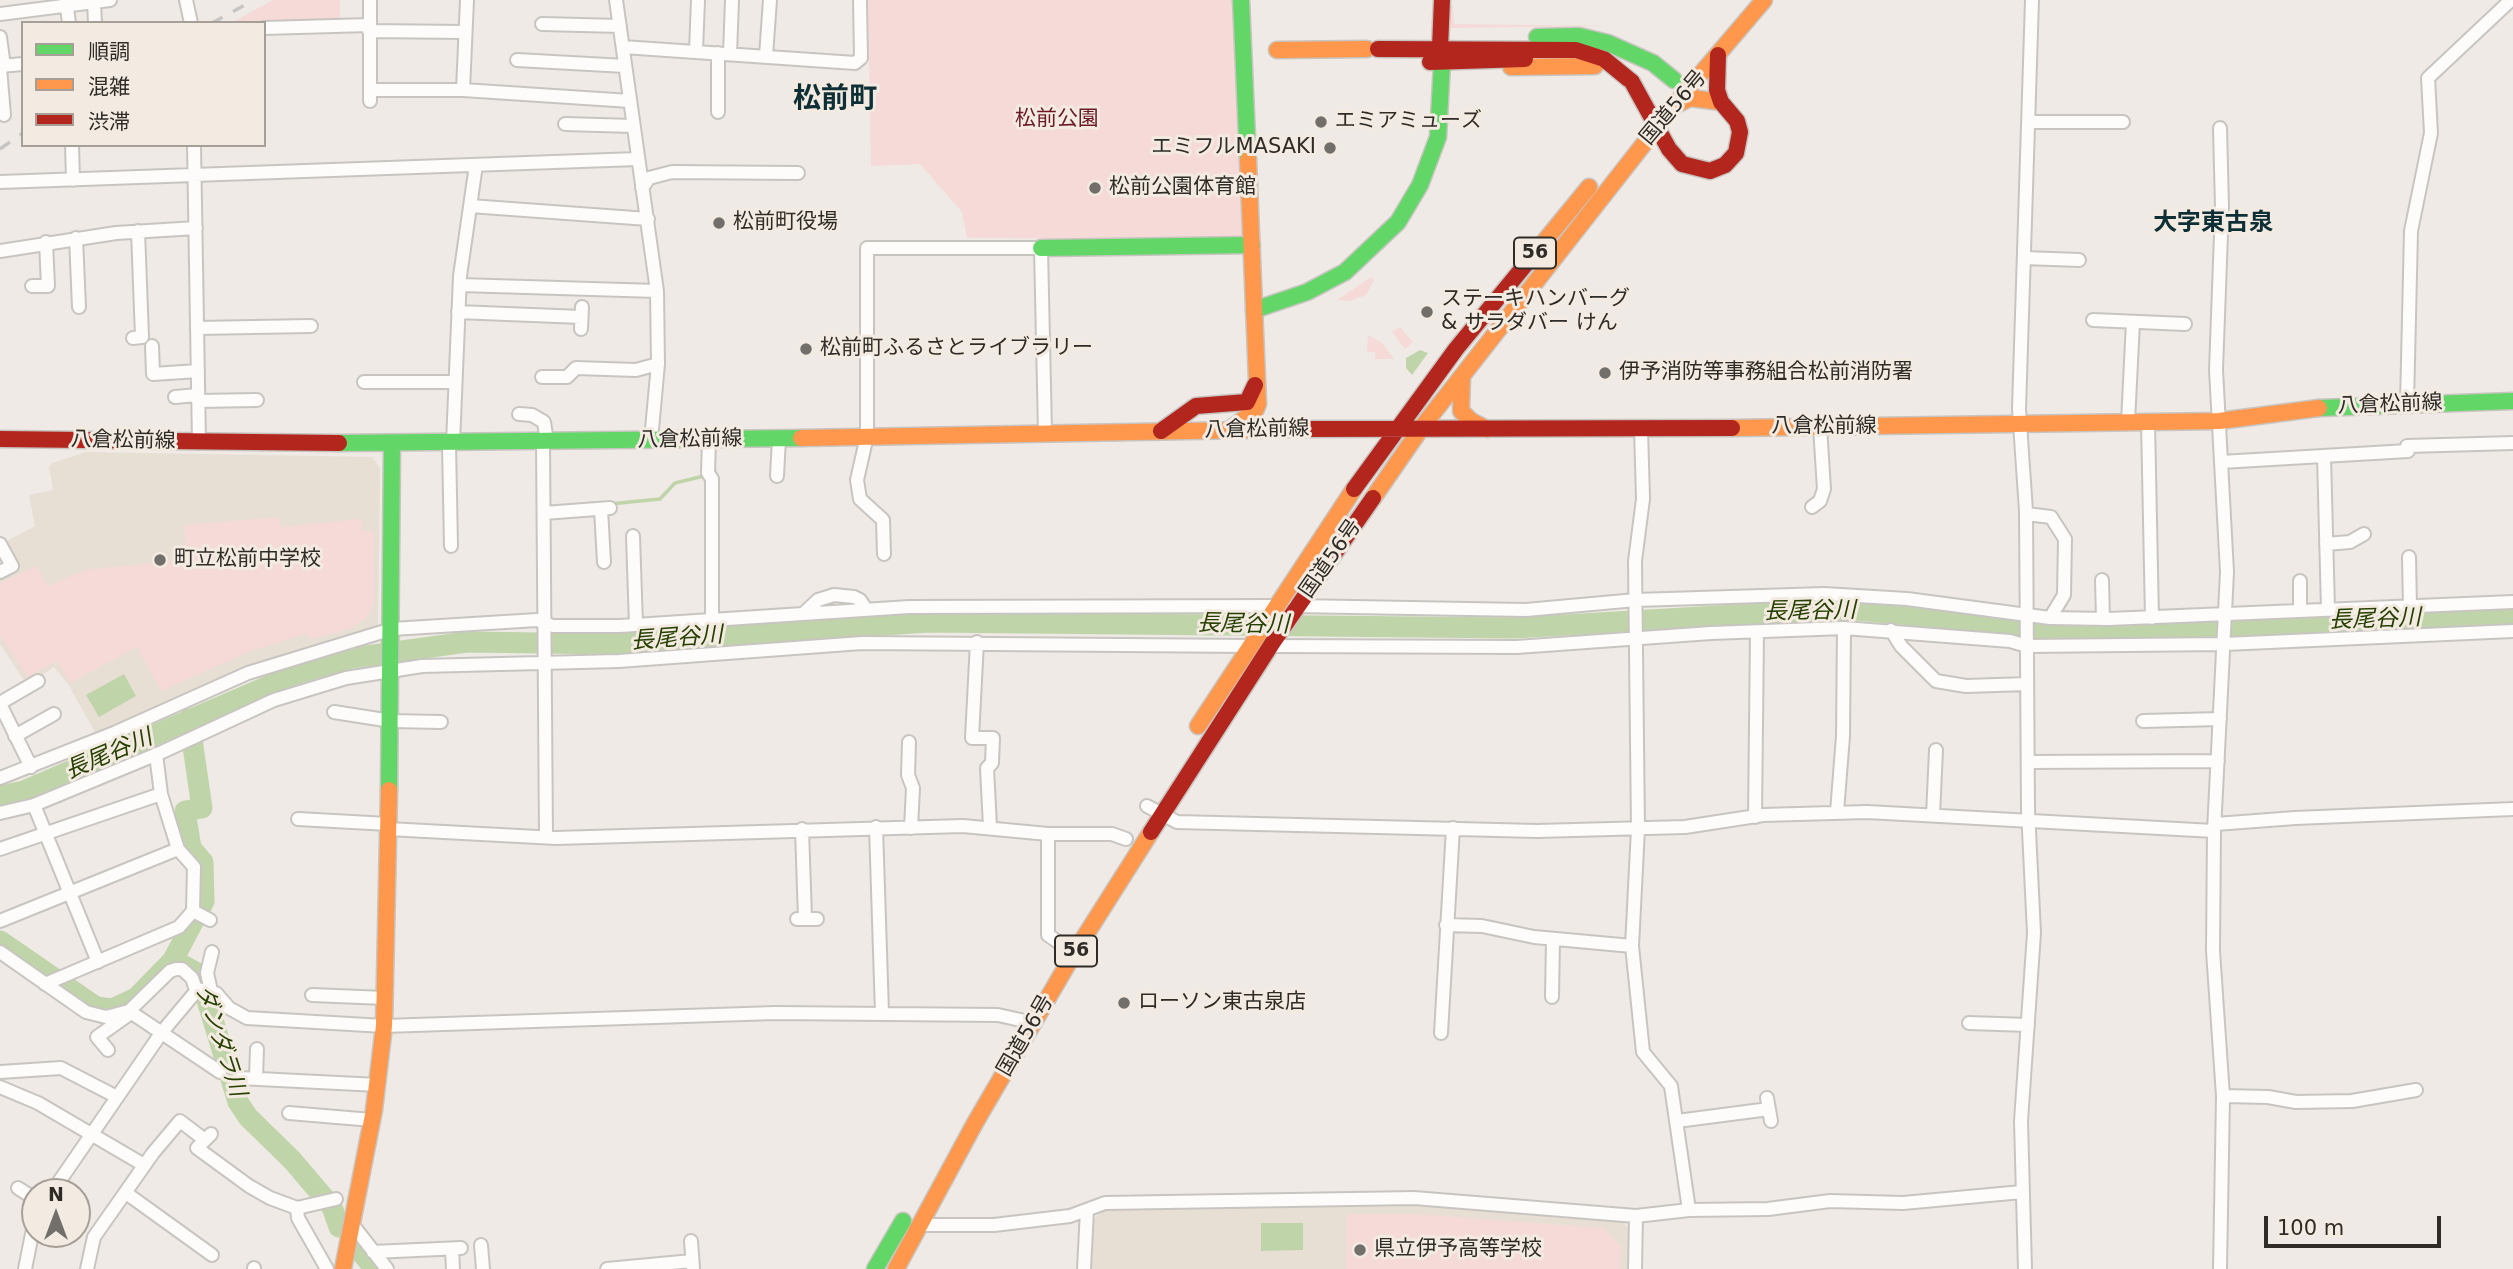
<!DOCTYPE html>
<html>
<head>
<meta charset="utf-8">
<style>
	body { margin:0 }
	#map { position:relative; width:2513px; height:1269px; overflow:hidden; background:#efeae5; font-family:"DejaVu Sans","Noto Sans JP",sans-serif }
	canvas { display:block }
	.legend { position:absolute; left:21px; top:21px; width:245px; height:126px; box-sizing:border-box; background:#f3ebe1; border:2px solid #a59f97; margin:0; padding:9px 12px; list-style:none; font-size:21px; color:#2f2c28 }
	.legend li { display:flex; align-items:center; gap:14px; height:35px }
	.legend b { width:35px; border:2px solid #a59f97 }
	.north { position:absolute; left:21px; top:1178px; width:70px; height:70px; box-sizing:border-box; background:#f3ebe1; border:2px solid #a59f97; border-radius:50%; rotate:0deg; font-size:19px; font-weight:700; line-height:28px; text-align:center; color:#2f2c28 }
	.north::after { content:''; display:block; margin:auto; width:24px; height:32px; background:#726e6a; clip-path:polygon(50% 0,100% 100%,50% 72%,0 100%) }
	.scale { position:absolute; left:2264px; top:1216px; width:177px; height:32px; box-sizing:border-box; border:4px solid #2f2c28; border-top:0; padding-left:9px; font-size:21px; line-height:24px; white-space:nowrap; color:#2f2c28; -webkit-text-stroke:5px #f3ebe1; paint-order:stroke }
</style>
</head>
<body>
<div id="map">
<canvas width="2513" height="1269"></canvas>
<ul class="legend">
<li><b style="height:9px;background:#63d668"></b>順調</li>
<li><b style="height:9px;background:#ff974d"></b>混雑</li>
<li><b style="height:9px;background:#b3261e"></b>渋滞</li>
</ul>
<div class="north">N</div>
<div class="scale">100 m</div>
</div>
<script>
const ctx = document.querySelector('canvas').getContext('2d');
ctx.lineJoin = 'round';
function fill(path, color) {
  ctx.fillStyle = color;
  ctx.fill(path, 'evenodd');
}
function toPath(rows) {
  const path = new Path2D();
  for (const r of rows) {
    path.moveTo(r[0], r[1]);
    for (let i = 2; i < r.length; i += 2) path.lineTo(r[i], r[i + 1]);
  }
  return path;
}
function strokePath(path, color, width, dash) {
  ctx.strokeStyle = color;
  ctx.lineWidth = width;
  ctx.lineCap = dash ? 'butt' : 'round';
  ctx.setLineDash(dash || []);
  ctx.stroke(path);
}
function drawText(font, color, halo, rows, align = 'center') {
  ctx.font = font + ' "DejaVu Sans","Noto Sans JP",sans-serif';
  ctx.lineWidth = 6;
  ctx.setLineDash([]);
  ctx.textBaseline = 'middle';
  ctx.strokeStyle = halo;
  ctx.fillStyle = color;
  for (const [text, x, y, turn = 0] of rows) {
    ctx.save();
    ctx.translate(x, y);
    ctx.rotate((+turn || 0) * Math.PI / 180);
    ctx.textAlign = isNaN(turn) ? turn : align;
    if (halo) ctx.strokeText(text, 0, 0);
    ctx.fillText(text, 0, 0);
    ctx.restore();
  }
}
fill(toPath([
	[86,452,372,457,380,468,378,628,97,736,68,684,54,667,27,685,0,644,0,577,17,568,5,542,35,526,29,495,53,490,49,467,52,463],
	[1413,1203,1622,1221,1632,1231,1630,1269,1089,1269,1091,1222,1105,1207]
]), '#e7dfd4');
fill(toPath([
	[273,0,340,0,340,23,231,23],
	[868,0,1234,0,1245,239,967,238,962,212,920,164,871,166],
	[1450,4,1453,6,1454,24,1613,26,1447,28],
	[1371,277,1374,280,1366,295,1350,301,1337,300],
	[1400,327,1413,342,1405,349,1392,332],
	[1368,335,1382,343,1394,359,1375,359,1375,352,1367,352],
	[279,517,281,527,361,519,362,531,374,532,374,605,365,619,352,628,313,639,305,634,251,651,161,691,137,647,70,683,57,661,27,677,0,636,0,583,36,566,48,586,85,570,187,559,184,525],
	[1347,1214,1416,1214,1603,1228,1621,1246,1620,1269,1346,1269]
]), '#f5dad8');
fill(toPath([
	[1420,350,1428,353,1412,375,1406,368,1406,358],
	[124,674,136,696,99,717,86,695],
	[1261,1223,1303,1223,1303,1250,1261,1251]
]), '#c0d4aa');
strokePath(toPath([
	[610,504,660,499,675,483,704,476]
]), '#c0d4aa', 3.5);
strokePath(toPath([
	[0,796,24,791,299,673,352,658,467,642,613,644,928,622,1514,628,1802,611,1858,610,2077,632,2197,630,2513,615],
	[0,941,96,1007,112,1009,136,998,173,960,199,974,238,1102,248,1117,292,1160,332,1207,339,1227],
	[173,960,204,901,203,862,191,848,185,811,202,808,189,719],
	[359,1250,375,1269]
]), '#c0d4aa', 21);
const street = toPath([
	[66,0,69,23],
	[186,0,191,23],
	[370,0,370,101],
	[616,0,657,291,658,364,651,440],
	[94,2,95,23],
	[0,14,110,0],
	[542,24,620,26],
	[264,28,369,25],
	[369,31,465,32],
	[0,37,4,66],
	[623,47,855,63,861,58,860,0],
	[696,51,698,0],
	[718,53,718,112],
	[730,54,732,0],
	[766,56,770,0],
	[517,60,625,66],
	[0,66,23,64],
	[0,68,4,115],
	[370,90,463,90,630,101],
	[463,90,467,0],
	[2029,122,2123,122],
	[565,124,633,126],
	[2220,128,2222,207,2216,370,2227,572,2214,831,2213,951,2223,1096,2220,1269],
	[72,145,73,180],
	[194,145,199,443],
	[0,182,637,159],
	[642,188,649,178,672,172,798,173],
	[470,206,648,219],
	[76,238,79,307],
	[0,251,116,233,196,228],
	[2024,258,2079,260],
	[460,285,657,291],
	[32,286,48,286,46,242],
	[458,312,581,317],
	[2093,320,2185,324],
	[197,328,311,326],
	[581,329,582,307],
	[133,338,142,337,138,231],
	[152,346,153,374,198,371],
	[542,377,567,377,576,368,636,370,658,364],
	[364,382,455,382],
	[175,397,198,395],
	[198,401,257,400],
	[2407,404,2411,231,2431,133,2428,78,2511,0],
	[519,414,532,415,544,422,547,442],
	[2128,422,2133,322],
	[2148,422,2152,618],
	[1641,429,1643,499,1635,561,1638,829,1632,946,1643,1052,1671,1086,1689,1210],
	[709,439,708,473,712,479,712,619],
	[543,442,546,836],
	[453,443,460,276,476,165],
	[449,444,451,546],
	[2324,456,2328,609],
	[2221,462,2408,451,2407,446,2513,443],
	[777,476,779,438],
	[1812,507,1820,501,1824,489,1820,427],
	[601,509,604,562],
	[544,513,610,508],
	[2026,514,2051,517,2065,539,2064,595,2050,618],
	[633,536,636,625],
	[0,544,12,566,0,572],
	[2326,544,2350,542,2364,534],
	[884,554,883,520,860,499,857,480,867,436,867,248,1041,248,1045,433],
	[2409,557,2410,607],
	[2102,580,2103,619],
	[2300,581,2300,610],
	[1295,606,1526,610,1636,600,1824,594,1907,599,2050,618,2108,619,2513,602],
	[804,613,818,600,834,595,854,597,860,600,866,609],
	[1891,630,1901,646,1936,681,1966,686,2027,684],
	[977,642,972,738,993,738,992,763,987,768,990,827],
	[1270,646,1517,647,1711,633,1844,628,2010,641,2027,646,2225,644,2513,631],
	[0,703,38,681],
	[0,704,31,767],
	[334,712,391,721,441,722],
	[2143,721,2220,719],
	[15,736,54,714],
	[909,742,908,775,913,788,911,828],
	[2028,762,2218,761],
	[0,778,114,733,248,673,392,629,537,620,553,626,620,626,909,607,1277,606],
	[34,805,98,962],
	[1147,806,1177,822,1537,831,1685,827,1763,815,1867,812,2214,831],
	[1837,812,1843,736,1844,628],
	[0,813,34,805,162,752,274,700,346,678,422,666,619,661,862,643,1251,646],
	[1933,815,1936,750],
	[1755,817,1757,632],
	[298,819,388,824],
	[2216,824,2295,818,2513,809],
	[876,827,882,1013],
	[388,829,556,838,963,826,1048,834,1112,834,1126,839],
	[802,829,805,919],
	[1048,834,1048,935,1061,944],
	[0,849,161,794],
	[193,911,210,920],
	[797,919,817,919],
	[0,921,178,849],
	[1446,925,1482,926,1534,937,1632,946],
	[0,952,86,1012,106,1017,129,1011,220,1072],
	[45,984,179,927,193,911,194,867,178,849,161,794,156,754],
	[211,991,207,973,212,952],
	[312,995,385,998],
	[1552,997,1553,940],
	[129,1011,170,971,176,969,182,969,192,978,196,990],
	[1969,1023,2028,1025],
	[1441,1033,1453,828],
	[108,1050,97,1037,128,1015],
	[0,1072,61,1068,117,1097],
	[256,1077,257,1049],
	[239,1078,378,1085],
	[0,1087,38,1103,144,1165],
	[2223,1096,2268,1097,2296,1102,2352,1101,2416,1090],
	[1767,1098,1771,1121],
	[289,1113,372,1120],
	[1677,1121,1769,1109],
	[211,1134,197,1148,249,1186,270,1198,297,1208,298,1218,327,1269],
	[18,1188,35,1199],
	[52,1192,162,1032,198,989,216,993,229,1008,247,1018,384,1026,775,1013,998,1015,1034,1023],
	[126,1193,212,1255],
	[297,1208,336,1199],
	[352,1224,387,1269],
	[918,1225,994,1225,1070,1216,1105,1203,1414,1198,1636,1216,1689,1210,1768,1209,1830,1201,1903,1203,2022,1192],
	[691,1241,693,1268],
	[481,1245,483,1269],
	[452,1249,453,1269],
	[373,1252,461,1248],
	[254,1268,254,1269],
	[25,1269,35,1219],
	[87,1269,94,1237,153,1153,180,1121,205,1140],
	[607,1269,692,1261],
	[1084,1269,1087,1210],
	[1635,1269,1636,1216],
	[2025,1269,2021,1121,2034,933,2028,810,2026,511,2019,409,2032,0]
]);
const fast = toPath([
	[1241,0,1248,160],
	[1537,37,1579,36,1608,43,1653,63,1674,80],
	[1041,248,1252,245],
	[1254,310,1307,292,1345,272,1398,222,1420,185,1438,137,1442,63],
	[2319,408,2513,401],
	[339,443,801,438],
	[389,790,392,444],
	[875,1269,903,1221]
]);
const slow = toPath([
	[1277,50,1367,49],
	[1511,67,1595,66],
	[1672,107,1690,98,1721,102],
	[1526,264,1589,187],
	[1462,376,1461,411,1471,421,1487,429],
	[1732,428,2219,421,2319,408],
	[1229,430,1255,411,1258,404,1248,160],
	[801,438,1300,429],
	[1373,498,1422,427,1672,108,1764,0],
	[1198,726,1354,489],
	[343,1269,374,1110,384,1026,389,790],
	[896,1269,975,1123,1073,955,1151,832]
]);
const jam = toPath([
	[1442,0,1440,48,1448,53],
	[1378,49,1576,50,1604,59,1632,82],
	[1430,62,1525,59],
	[1669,149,1682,164,1710,171,1725,165,1736,153,1740,132,1737,121,1721,102,1717,90,1718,55],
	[1300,429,1732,428],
	[1161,431,1196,406,1247,402,1255,385],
	[0,439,339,443],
	[1354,489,1456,349,1526,264],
	[1151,832,1273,642,1373,498]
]);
strokePath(street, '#c8c5c1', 16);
strokePath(fast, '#c8c5c1', 19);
strokePath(slow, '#c8c5c1', 19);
strokePath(jam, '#c8c5c1', 19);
strokePath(street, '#fdfcfb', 12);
strokePath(fast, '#63d668', 16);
strokePath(slow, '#ff974d', 16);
strokePath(jam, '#b3261e', 16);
strokePath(toPath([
	[212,23,254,0],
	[0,149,23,133]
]), '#c7c5c4', 3.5, [12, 12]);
const jamBridge = toPath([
	[1632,82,1669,149]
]);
strokePath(jamBridge, '#c8c5c1', 19, []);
strokePath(jamBridge, '#b3261e', 16);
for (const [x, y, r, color] of [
	[1321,122,7,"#726e6a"],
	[1330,148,7,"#726e6a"],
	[1095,188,7,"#726e6a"],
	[719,223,7,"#726e6a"],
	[1427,312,7,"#726e6a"],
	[806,349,7,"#726e6a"],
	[1605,373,7,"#726e6a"],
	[160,560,7,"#726e6a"],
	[1124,1003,7,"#726e6a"],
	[1360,1250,7,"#726e6a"]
]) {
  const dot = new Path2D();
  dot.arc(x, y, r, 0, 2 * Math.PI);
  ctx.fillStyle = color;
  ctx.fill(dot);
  strokePath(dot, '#f3ebe1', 2.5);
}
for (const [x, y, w] of [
	[1535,253,42],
	[1076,951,42]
]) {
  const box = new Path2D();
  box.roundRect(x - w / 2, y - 15.5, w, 31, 5);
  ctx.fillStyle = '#f3ebe1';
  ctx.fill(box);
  strokePath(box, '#2f2c28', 2);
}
drawText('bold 19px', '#2f2c28', null, [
	["56",1535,253],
	["56",1076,951]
]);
drawText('21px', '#2f2c28', '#f3ebe1', [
	["国道56号",1674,108,-50],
	["八倉松前線",2390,405,-2],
	["八倉松前線",1824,427],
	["八倉松前線",1257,430,-1],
	["八倉松前線",690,440,-1],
	["八倉松前線",123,441,1],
	["国道56号",1331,559,-55],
	["国道56号",1026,1036,-60]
]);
drawText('21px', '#6c1926', '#f3ebe1', [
	["松前公園",1057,120]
]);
drawText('21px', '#2f2c28', '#f3ebe1', [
	["エミアミューズ",1335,122],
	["エミフルMASAKI",1316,148,"right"],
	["松前公園体育館",1109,188],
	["松前町役場",733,223],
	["ステーキハンバーグ",1441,300],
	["& サラダバー けん",1441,324],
	["松前町ふるさとライブラリー",820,349],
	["伊予消防等事務組合松前消防署",1619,373],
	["町立松前中学校",174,560],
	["ローソン東古泉店",1138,1003],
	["県立伊予高等学校",1374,1250]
], 'left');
drawText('italic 23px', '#264000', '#f3ebe1', [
	["長尾谷川",1810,612,-1],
	["長尾谷川",2375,620,-2],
	["長尾谷川",1243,625,1],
	["長尾谷川",677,639,-4],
	["長尾谷川",109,755,-23],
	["ダンダラ川",220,1041,72]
]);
drawText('bold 24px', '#0e2f36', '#f3ebe1', [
	["大字東古泉",2213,224]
]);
drawText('bold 28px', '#0e2f36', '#f3ebe1', [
	["松前町",835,100]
]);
</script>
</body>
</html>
